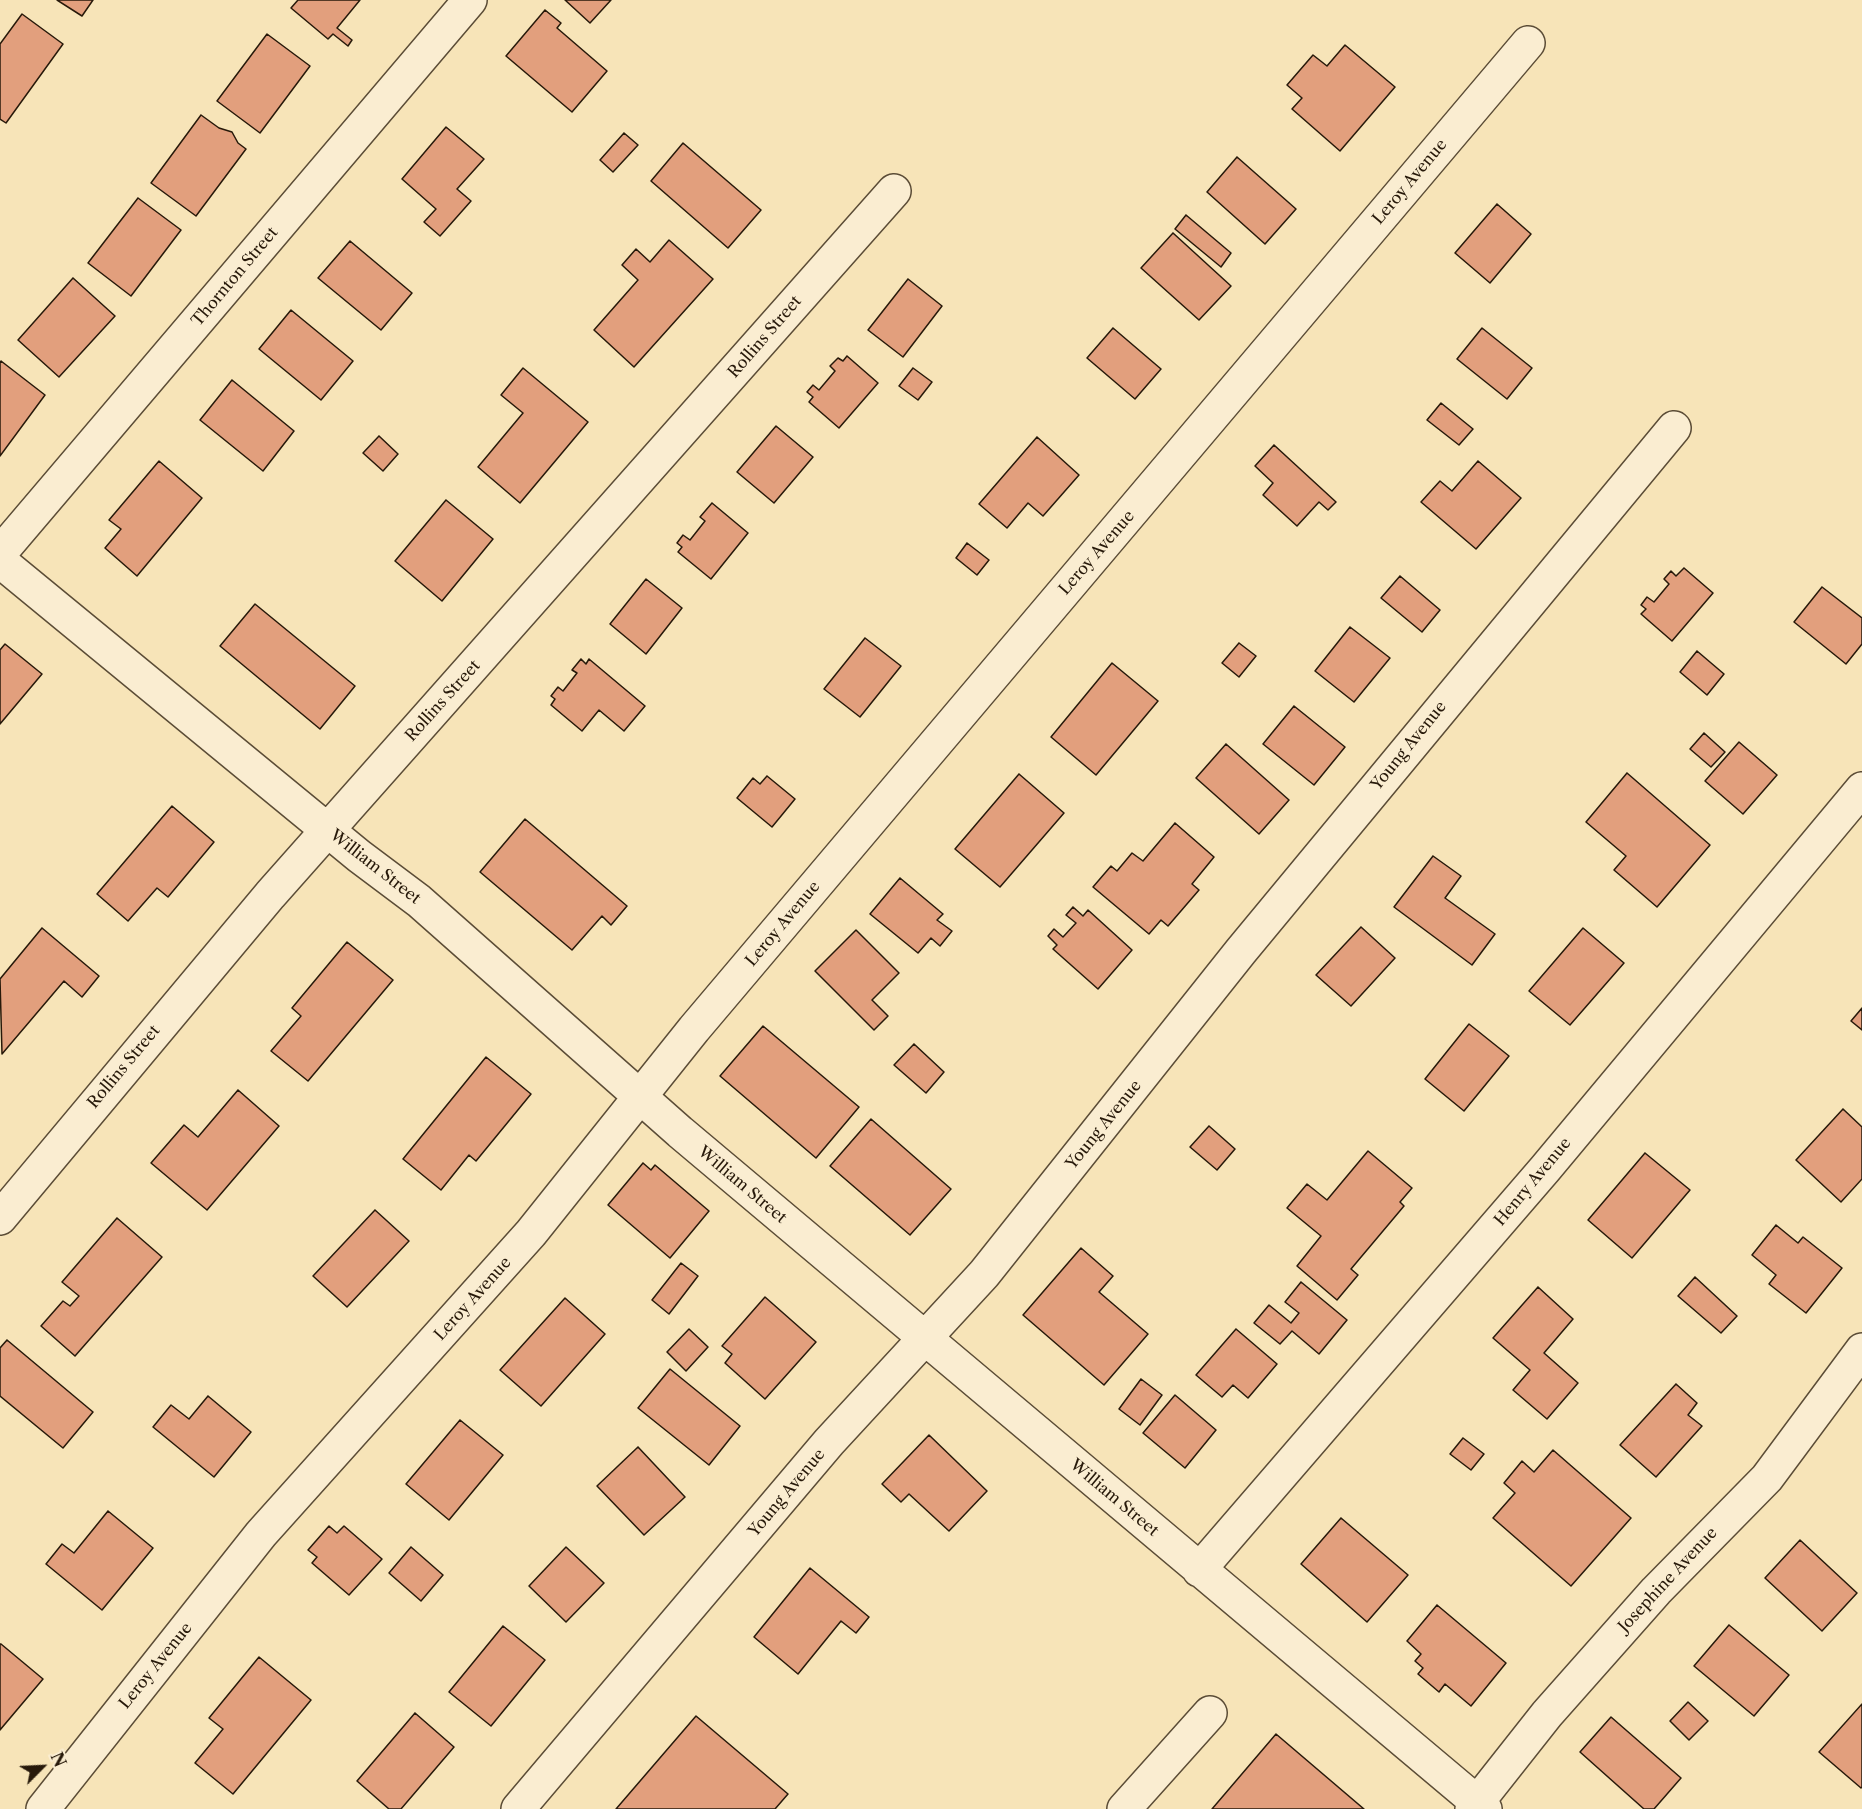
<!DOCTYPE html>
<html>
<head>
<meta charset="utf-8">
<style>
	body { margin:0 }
	#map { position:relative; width:1862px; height:1809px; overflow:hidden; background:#f7e4b8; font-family:"Libre Caslon Text",serif }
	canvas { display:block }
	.north { position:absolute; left:12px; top:1737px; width:60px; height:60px; -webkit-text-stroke:4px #faedd1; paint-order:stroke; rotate:66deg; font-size:16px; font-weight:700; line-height:24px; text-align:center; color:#27190a }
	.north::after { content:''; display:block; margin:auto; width:21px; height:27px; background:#27190a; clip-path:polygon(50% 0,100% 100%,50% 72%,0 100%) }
</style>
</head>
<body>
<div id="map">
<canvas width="1862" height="1809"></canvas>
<div class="north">N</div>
</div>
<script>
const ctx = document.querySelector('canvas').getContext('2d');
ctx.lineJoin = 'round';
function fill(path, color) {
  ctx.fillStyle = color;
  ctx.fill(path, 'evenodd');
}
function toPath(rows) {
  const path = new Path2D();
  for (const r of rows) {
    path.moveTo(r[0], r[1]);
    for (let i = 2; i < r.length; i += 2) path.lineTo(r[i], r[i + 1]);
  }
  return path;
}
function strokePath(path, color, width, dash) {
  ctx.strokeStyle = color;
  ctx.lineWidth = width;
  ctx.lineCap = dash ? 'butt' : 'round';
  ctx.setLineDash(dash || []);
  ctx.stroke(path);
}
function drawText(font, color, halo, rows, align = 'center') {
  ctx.font = font + ' "Libre Caslon Text",serif';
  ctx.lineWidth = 4.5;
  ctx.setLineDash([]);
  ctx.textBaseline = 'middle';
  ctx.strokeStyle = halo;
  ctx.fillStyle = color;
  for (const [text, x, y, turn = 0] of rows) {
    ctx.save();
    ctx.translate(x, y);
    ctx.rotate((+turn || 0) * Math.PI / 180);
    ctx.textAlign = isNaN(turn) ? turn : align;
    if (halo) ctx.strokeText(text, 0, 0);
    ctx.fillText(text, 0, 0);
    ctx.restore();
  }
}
const building = toPath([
	[57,0,93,0,82,16,57,0],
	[298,0,360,0,337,28,352,40,348,46,333,34,328,39,291,8,298,0],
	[565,0,611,0,590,23,565,0],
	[545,10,561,23,557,28,607,71,572,112,506,56,545,10],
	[22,14,63,44,6,123,0,119,0,44,22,14],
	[267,34,310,66,260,133,217,101,267,34],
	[1345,45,1395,87,1340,151,1292,109,1302,98,1287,85,1313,55,1327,66,1345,45],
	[201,115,219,128,232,132,238,143,246,149,196,216,151,183,201,115],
	[446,127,484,159,457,189,471,201,440,236,424,222,436,209,402,179,446,127],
	[624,133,638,145,613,172,600,160,624,133],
	[683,143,761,210,728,248,651,181,683,143],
	[1237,157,1296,209,1265,244,1207,192,1237,157],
	[138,198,181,230,131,296,88,263,138,198],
	[1497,204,1531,234,1490,283,1455,253,1497,204],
	[1186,215,1231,253,1221,267,1175,229,1186,215],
	[1173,233,1231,286,1199,320,1141,268,1173,233],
	[669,240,713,279,634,367,594,330,638,280,622,265,636,249,650,262,669,240],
	[350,241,412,293,381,330,318,278,350,241],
	[73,278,115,316,59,377,18,340,73,278],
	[908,279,942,306,903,357,868,330,908,279],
	[291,310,353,361,321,400,259,349,291,310],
	[1113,328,1161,369,1135,399,1087,358,1113,328],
	[1482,328,1532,368,1507,399,1457,359,1482,328],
	[847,356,878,383,839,428,809,402,813,397,807,392,813,385,819,390,835,371,830,366,838,358,843,361,847,356],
	[1,361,45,395,0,456,0,363,1,361],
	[523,368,588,422,520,503,478,467,523,413,501,395,523,368],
	[913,368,932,382,918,400,899,386,913,368],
	[232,380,294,431,263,471,200,420,232,380],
	[1441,403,1473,429,1459,445,1427,420,1441,403],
	[776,426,813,457,774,503,737,472,776,426],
	[379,436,398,454,383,471,363,453,379,436],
	[1037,437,1079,475,1043,516,1028,503,1007,528,979,504,1037,437],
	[1274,445,1336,502,1328,510,1319,502,1297,526,1263,495,1273,483,1255,466,1274,445],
	[159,461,202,498,137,576,105,548,121,529,109,520,159,461],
	[1478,461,1521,498,1476,549,1421,502,1440,481,1452,491,1478,461],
	[446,500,493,539,442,601,395,561,446,500],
	[712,503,748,533,711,579,678,552,682,547,677,543,683,535,690,540,705,521,700,517,712,503],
	[967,543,989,560,977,575,956,558,967,543],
	[1684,568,1713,593,1672,641,1641,614,1646,609,1641,605,1647,597,1654,602,1669,584,1664,579,1671,571,1676,576,1684,568],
	[1400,576,1440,610,1422,632,1381,598,1400,576],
	[646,579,682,608,646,654,610,624,646,579],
	[1822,587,1862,618,1862,644,1846,664,1794,622,1822,587],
	[255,604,355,686,320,729,220,646,255,604],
	[1350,627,1390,658,1354,702,1315,671,1350,627],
	[865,638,901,666,860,717,824,689,865,638],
	[1239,643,1256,656,1239,677,1222,663,1239,643],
	[5,644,42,674,0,724,0,650,5,644],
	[1697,651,1724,674,1707,695,1680,672,1697,651],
	[581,659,586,664,589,659,645,706,624,731,599,710,582,731,551,705,555,699,551,696,558,687,563,691,577,673,572,670,581,659],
	[1112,663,1158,701,1096,775,1051,737,1112,663],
	[1294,706,1345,747,1314,785,1263,744,1294,706],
	[1704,733,1725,752,1711,767,1690,749,1704,733],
	[1739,742,1777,775,1743,814,1705,781,1739,742],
	[1226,744,1289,800,1259,834,1196,778,1226,744],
	[1627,773,1710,845,1657,907,1614,870,1626,856,1586,822,1627,773],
	[1019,774,1064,813,1000,887,955,849,1019,774],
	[767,776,795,799,772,827,737,798,753,778,760,784,767,776],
	[172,806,214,842,168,897,157,888,128,921,97,894,172,806],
	[525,819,627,906,611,925,602,916,572,950,480,872,525,819],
	[1175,823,1214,857,1192,884,1199,890,1168,926,1161,920,1149,934,1093,887,1111,866,1117,871,1132,853,1143,861,1175,823],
	[1433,856,1461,876,1445,898,1495,934,1472,965,1394,907,1433,856],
	[900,878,943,914,937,920,952,931,940,946,931,938,918,953,870,914,900,878],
	[1073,907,1083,916,1088,910,1132,950,1098,989,1053,949,1057,945,1048,936,1054,929,1063,937,1076,923,1066,915,1073,907],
	[1361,927,1395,958,1351,1006,1316,975,1361,927],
	[42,928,99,976,82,997,64,981,2,1054,0,979,42,928],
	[1583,928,1624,963,1570,1025,1529,991,1583,928],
	[856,930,899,973,872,1000,888,1016,874,1030,815,971,856,930],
	[347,942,393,980,308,1081,271,1051,301,1016,292,1008,347,942],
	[1862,1008,1862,1030,1851,1021,1862,1008],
	[1469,1024,1509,1056,1464,1111,1425,1079,1469,1024],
	[763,1026,859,1107,816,1158,720,1076,763,1026],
	[914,1044,944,1072,926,1093,894,1065,914,1044],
	[486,1057,531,1094,476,1161,469,1155,441,1190,403,1159,486,1057],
	[238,1090,279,1126,207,1210,151,1163,184,1125,198,1137,238,1090],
	[1843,1109,1862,1127,1862,1179,1841,1202,1796,1160,1843,1109],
	[871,1119,951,1189,910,1235,830,1166,871,1119],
	[1209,1126,1235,1149,1217,1170,1190,1147,1209,1126],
	[1368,1151,1412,1188,1400,1202,1404,1206,1351,1269,1358,1275,1337,1300,1297,1266,1321,1236,1287,1208,1307,1184,1327,1200,1368,1151],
	[1645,1153,1690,1190,1632,1258,1588,1220,1645,1153],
	[643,1163,651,1170,655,1165,709,1211,670,1258,608,1205,643,1163],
	[375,1210,409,1241,347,1307,313,1276,375,1210],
	[117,1218,162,1257,75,1356,41,1326,63,1301,70,1306,79,1296,62,1282,117,1218],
	[1776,1225,1798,1243,1803,1237,1842,1268,1806,1313,1769,1284,1776,1275,1752,1255,1776,1225],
	[1081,1248,1113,1276,1099,1292,1148,1334,1104,1385,1023,1315,1081,1248],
	[681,1263,698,1276,669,1314,652,1300,681,1263],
	[1695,1277,1737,1316,1721,1333,1678,1296,1695,1277],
	[1301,1282,1347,1320,1319,1354,1292,1331,1280,1344,1254,1323,1269,1305,1291,1323,1299,1313,1285,1302,1301,1282],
	[1538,1287,1573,1319,1544,1353,1578,1383,1547,1419,1513,1390,1530,1370,1493,1338,1538,1287],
	[765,1297,816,1342,765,1399,725,1363,732,1354,722,1346,765,1297],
	[565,1298,605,1334,541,1406,500,1370,565,1298],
	[689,1329,708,1347,686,1371,667,1352,689,1329],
	[1236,1329,1277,1364,1248,1398,1233,1385,1222,1397,1196,1375,1236,1329],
	[7,1340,93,1412,63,1448,0,1396,0,1348,7,1340],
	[670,1369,740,1426,709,1465,638,1408,670,1369],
	[1141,1379,1162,1395,1140,1425,1119,1409,1141,1379],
	[1676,1384,1697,1403,1688,1415,1702,1426,1656,1477,1620,1445,1676,1384],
	[1175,1395,1216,1430,1185,1468,1143,1433,1175,1395],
	[208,1396,251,1432,214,1477,153,1427,171,1405,189,1419,208,1396],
	[460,1420,503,1455,449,1520,406,1484,460,1420],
	[929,1435,987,1491,949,1531,909,1494,901,1502,882,1484,929,1435],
	[1463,1438,1484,1454,1471,1470,1450,1454,1463,1438],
	[638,1447,685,1497,644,1535,597,1486,638,1447],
	[1553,1450,1631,1518,1571,1586,1493,1518,1515,1493,1504,1483,1522,1461,1534,1472,1553,1450],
	[108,1511,153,1548,102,1610,46,1564,62,1544,74,1553,108,1511],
	[1341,1518,1408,1575,1367,1622,1301,1564,1341,1518],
	[329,1526,337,1533,344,1526,382,1559,349,1595,312,1563,317,1557,308,1550,329,1526],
	[1800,1540,1857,1593,1822,1631,1765,1578,1800,1540],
	[411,1547,443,1575,421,1601,389,1573,411,1547],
	[566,1547,604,1583,566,1622,529,1586,566,1547],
	[810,1568,869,1617,856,1633,841,1621,798,1674,754,1637,810,1568],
	[1437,1605,1506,1663,1471,1706,1445,1684,1439,1692,1418,1674,1423,1668,1415,1661,1421,1654,1407,1641,1437,1605],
	[1729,1625,1789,1675,1754,1716,1694,1666,1729,1625],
	[503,1626,545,1660,491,1726,449,1692,503,1626],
	[1,1644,43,1679,0,1730,0,1644,1,1644],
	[259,1657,311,1700,233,1794,195,1763,223,1729,209,1718,259,1657],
	[1688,1702,1708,1721,1689,1740,1670,1721,1688,1702],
	[1862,1704,1862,1787,1861,1788,1819,1752,1862,1704],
	[415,1713,454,1747,401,1809,389,1809,357,1781,415,1713],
	[696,1716,788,1794,775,1809,616,1809,696,1716],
	[1611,1717,1681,1778,1654,1809,1644,1809,1580,1752,1611,1717],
	[1276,1734,1364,1809,1212,1809,1276,1734]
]);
fill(building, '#e29f7d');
strokePath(building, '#27190a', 1.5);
const street = toPath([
	[0,553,470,0],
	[0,561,359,856,419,901,680,1132,1485,1809],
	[0,1218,270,895,894,191],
	[1199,1570,1545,1169,1862,789],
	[43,1809,261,1534,531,1233,694,1029,1528,43],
	[518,1809,829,1442,984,1274,1241,951,1674,428],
	[1124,1809,1210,1713],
	[1472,1809,1547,1714,1656,1591,1767,1478,1862,1350]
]);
strokePath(street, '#5b4c36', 36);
strokePath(street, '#faedd1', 33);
drawText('16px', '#27190a', '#faedd1', [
	["Leroy Avenue",1410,182,-50],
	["Thornton Street",235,277,-50],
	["Rollins Street",765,337,-49],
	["Leroy Avenue",1097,553,-49],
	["Rollins Street",443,701,-48],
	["Young Avenue",1409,746,-51],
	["William Street",375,867,38],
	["Leroy Avenue",783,924,-50],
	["Rollins Street",124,1067,-50],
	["Young Avenue",1104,1125,-51],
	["Henry Avenue",1533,1182,-50],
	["William Street",742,1185,40],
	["Leroy Avenue",473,1299,-48],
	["Young Avenue",787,1493,-50],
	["William Street",1114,1498,40],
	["Josephine Avenue",1668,1580,-47],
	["Leroy Avenue",156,1666,-51]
]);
</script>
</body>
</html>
